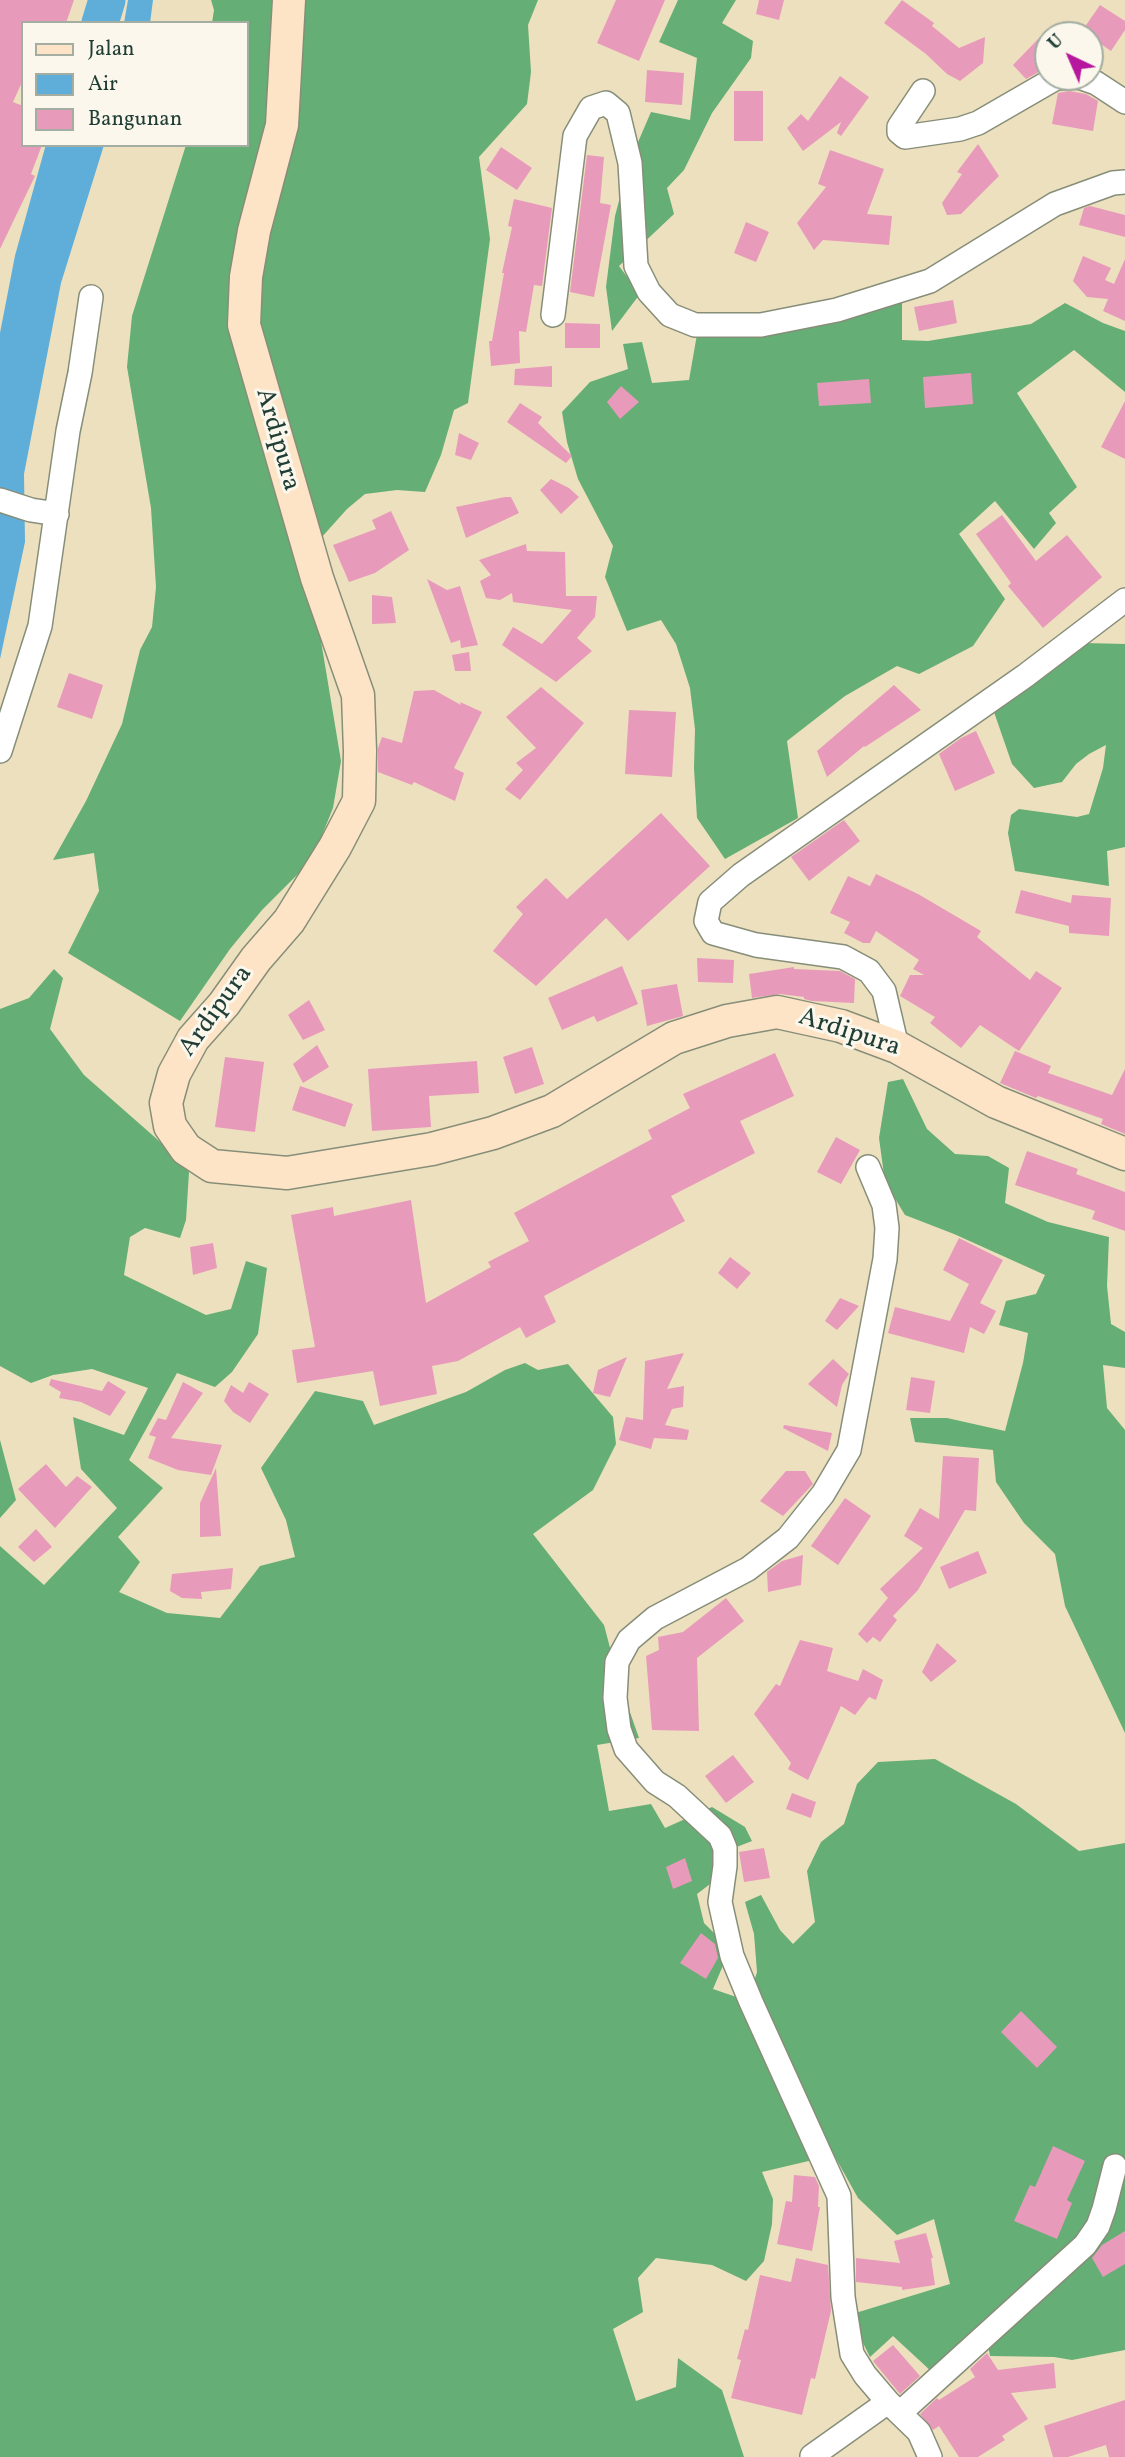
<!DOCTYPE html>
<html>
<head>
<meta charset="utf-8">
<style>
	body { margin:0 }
	#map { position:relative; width:1125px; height:2457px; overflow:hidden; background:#ede0be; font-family:Vollkorn,serif }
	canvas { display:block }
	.legend { position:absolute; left:21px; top:21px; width:228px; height:126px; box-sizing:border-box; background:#fbf7ec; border:2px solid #a3ada2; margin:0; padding:9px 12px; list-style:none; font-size:21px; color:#1f3d34 }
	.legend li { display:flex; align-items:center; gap:14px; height:35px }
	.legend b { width:35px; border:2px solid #a3ada2 }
	.north { position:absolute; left:1034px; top:21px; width:70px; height:70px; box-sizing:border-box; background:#fbf7ec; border:2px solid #a3ada2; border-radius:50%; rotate:316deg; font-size:19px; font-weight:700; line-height:28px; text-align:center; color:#1f3d34 }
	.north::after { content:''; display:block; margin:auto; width:24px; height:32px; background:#b5179e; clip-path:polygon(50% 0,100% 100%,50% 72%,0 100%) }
</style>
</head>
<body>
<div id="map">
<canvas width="1125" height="2457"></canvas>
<ul class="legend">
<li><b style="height:9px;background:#fee4c6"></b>Jalan</li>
<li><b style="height:19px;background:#5fadd9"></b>Air</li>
<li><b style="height:19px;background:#e89abb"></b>Bangunan</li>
</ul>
<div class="north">U</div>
</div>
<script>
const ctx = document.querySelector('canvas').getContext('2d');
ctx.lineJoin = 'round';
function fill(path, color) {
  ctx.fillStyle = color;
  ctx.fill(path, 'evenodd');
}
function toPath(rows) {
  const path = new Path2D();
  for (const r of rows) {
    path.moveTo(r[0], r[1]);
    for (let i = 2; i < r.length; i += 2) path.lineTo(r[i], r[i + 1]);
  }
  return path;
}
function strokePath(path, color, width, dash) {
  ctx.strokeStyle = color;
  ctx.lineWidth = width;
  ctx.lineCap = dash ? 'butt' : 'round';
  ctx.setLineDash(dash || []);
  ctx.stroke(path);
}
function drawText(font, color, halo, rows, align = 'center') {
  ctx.font = font + ' Vollkorn,serif';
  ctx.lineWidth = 6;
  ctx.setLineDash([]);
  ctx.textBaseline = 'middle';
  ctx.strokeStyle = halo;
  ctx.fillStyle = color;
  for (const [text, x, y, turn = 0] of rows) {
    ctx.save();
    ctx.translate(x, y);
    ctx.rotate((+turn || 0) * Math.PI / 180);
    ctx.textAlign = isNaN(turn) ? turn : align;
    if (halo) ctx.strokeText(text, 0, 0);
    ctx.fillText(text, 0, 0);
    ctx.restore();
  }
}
fill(toPath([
	[211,0,538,0,528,25,531,72,527,104,479,157,490,239,468,403,454,410,441,455,425,492,397,490,365,494,347,509,321,538,348,624,320,635,341,761,333,808,312,860,262,910,230,949,180,1021,68,953,99,891,94,853,53,860,86,801,122,724,140,650,152,627,156,587,151,508,127,367,132,316,186,145,247,145,247,23,212,23,214,10],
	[678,0,736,0,722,23,753,41,751,58,712,113,684,170,667,188,674,214,619,266,640,294,612,331,606,287,615,216,629,163,651,112,690,120,697,58,659,42],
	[902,299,902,340,928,341,1031,324,1065,303,1103,323,1125,331,1125,392,1074,350,1017,393,1077,487,1049,513,1056,523,1034,549,995,501,959,534,1005,599,973,646,919,674,897,666,845,696,787,741,798,818,725,859,697,818,694,768,695,729,690,688,676,644,661,620,627,631,605,577,613,546,578,479,567,442,562,412,590,382,628,369,623,344,642,342,652,383,689,380,699,323],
	[1085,643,1125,644,1125,847,1107,851,1109,886,1015,871,1008,833,1011,815,1019,809,1077,817,1089,814,1103,768,1106,745,1089,754,1076,764,1062,782,1034,788,1012,764,994,712,1008,695],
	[54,969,63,978,50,1029,84,1075,158,1140,189,1172,186,1220,180,1238,145,1228,130,1237,124,1275,206,1315,231,1309,246,1261,267,1268,258,1334,232,1372,215,1387,177,1373,129,1460,163,1488,118,1537,140,1562,119,1592,167,1613,220,1618,260,1566,295,1557,286,1520,261,1468,315,1391,363,1401,374,1425,466,1392,505,1370,525,1363,538,1370,568,1364,613,1417,616,1444,593,1490,533,1534,604,1625,618,1678,639,1738,597,1745,609,1811,651,1804,665,1828,712,1807,745,1827,752,1841,716,1855,718,1878,697,1894,704,1923,730,1949,713,1989,748,2001,757,1972,754,1934,745,1902,761,1895,780,1930,793,1944,815,1922,807,1871,821,1842,844,1824,857,1784,878,1762,935,1759,1016,1804,1079,1851,1125,1843,1125,2350,1072,2360,1054,2357,990,2356,985,2329,932,2372,893,2336,870,2357,849,2315,950,2284,934,2219,897,2235,858,2198,834,2155,762,2172,773,2199,772,2224,764,2261,746,2281,712,2265,656,2258,638,2278,643,2312,613,2329,636,2401,676,2387,678,2358,722,2390,744,2457,0,2457,0,1546,44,1585,117,1508,81,1469,73,1417,124,1435,148,1388,92,1369,53,1375,31,1383,0,1366,0,1009,29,998],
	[903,1079,927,1129,955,1154,988,1156,1009,1168,1005,1203,1048,1222,1109,1237,1107,1286,1111,1324,1125,1332,1125,1368,1103,1365,1107,1408,1125,1430,1125,1733,1065,1606,1055,1554,1024,1523,996,1482,993,1450,915,1442,910,1418,947,1418,1005,1431,1023,1363,1028,1333,999,1325,1006,1301,1036,1294,1045,1275,954,1234,905,1215,885,1182,879,1138,888,1082],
	[0,1440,16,1500,0,1518]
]), '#65ae75');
fill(toPath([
	[128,0,153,0,150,23,124,23],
	[83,145,104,145,61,283,24,474,25,542,0,659,0,505,3,443,16,351]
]), '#5fadd9');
strokePath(toPath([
	[100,23,107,0],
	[0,483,14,358,33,260,65,145]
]), '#5fadd9', 37);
fill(toPath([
	[0,0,74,0,66,23,23,23,23,80,13,102,23,106,23,145,42,145,31,174,35,176,0,249],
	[616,0,665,0,639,61,597,43],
	[759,0,784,0,779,20,756,14],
	[902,0,934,23,932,26,959,48,985,37,983,63,960,81,947,74,926,54,884,23],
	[1100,5,1125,21,1125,30,1111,51,1082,31],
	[1040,37,1048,45,1048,61,1037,73,1026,79,1013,65],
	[647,70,684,73,682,105,645,102],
	[840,76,869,97,841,136,837,133,841,122,803,151,787,128,801,114,808,121],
	[734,91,763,91,763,141,734,141],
	[1069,91,1086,94,1098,101,1093,131,1052,124,1058,93],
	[978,144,999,176,961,214,947,215,942,203,962,174,957,172],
	[501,147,532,168,517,190,486,170],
	[830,150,884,169,867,214,892,216,889,245,823,240,814,250,797,223,826,187,818,184],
	[587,155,604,157,600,203,611,205,594,297,570,292],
	[514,199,552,208,542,286,534,285,526,332,519,331,520,363,491,366,489,341,492,341,504,273,502,273,512,227,508,226],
	[1090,206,1125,215,1125,237,1079,225,1084,208],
	[746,222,769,232,756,262,734,253],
	[1083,256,1111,268,1105,280,1114,284,1125,259,1125,321,1103,311,1108,299,1087,297,1073,281],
	[953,300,957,323,919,331,914,307],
	[565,323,600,324,600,348,565,348],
	[552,366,552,387,514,385,515,369],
	[971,373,973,404,925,408,923,377],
	[869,379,871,403,819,406,817,383],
	[621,386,639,402,620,419,607,402],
	[1125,401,1125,459,1101,447],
	[520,403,542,417,538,423,572,456,566,463,507,422],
	[459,433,479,443,471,460,455,455],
	[551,479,569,488,579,497,561,514,540,490],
	[505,497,511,497,519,513,466,538,456,507],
	[391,511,409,550,375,573,349,582,333,545,376,529,372,520],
	[1002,515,1036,561,1067,535,1102,577,1043,628,1008,586,1011,583,976,534],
	[526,544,527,551,565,552,566,596,597,596,595,617,577,638,592,651,556,682,502,645,513,627,542,644,572,610,513,602,512,593,500,600,486,598,480,581,491,575,479,560],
	[427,579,447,590,460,586,478,645,461,648,460,640,451,643],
	[372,595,392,597,396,623,372,624],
	[469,652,471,671,455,671,452,655],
	[69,673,103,685,92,719,57,707],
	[894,685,921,710,865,747,864,746,827,777,817,751],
	[541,687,584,723,520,800,505,789,523,770,516,763,536,748,506,717],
	[434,690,461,705,460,702,482,712,454,768,464,773,455,801,414,782,412,785,378,772,378,748,382,737,402,743,414,691],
	[629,710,676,712,672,777,625,774],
	[976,731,995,773,955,791,939,754,961,738],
	[661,813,710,866,628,941,606,918,536,986,493,951,523,914,516,907,546,878,567,899],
	[844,820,860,841,809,881,791,857],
	[876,874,918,894,981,931,977,937,1030,980,1036,971,1062,988,1019,1051,980,1025,961,1048,930,1023,935,1017,900,996,910,975,924,975,913,969,919,960,876,931,870,943,863,943,844,933,850,922,830,913,848,876,870,886],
	[1021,890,1071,903,1072,895,1111,898,1109,936,1069,933,1069,926,1015,913],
	[697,958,734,960,733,983,698,982],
	[622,966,638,1004,597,1022,594,1016,562,1030,548,998],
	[794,967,794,969,840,971,855,979,854,1003,812,1001,804,999,804,997,780,994,752,998,749,974],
	[677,984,683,1016,647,1026,641,990],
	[309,1000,325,1030,303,1040,288,1015],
	[317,1045,329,1067,303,1083,293,1064],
	[532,1047,544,1084,515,1094,503,1057],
	[1015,1051,1051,1066,1048,1073,1112,1095,1125,1069,1125,1134,1101,1124,1103,1119,1038,1096,1036,1098,1000,1083],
	[775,1053,794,1096,740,1121,755,1153,671,1196,685,1221,544,1296,556,1322,526,1338,520,1327,458,1361,432,1366,437,1394,380,1406,373,1371,297,1383,292,1350,315,1347,291,1215,333,1207,334,1216,411,1200,426,1303,491,1267,488,1262,529,1241,514,1213,652,1139,648,1130,690,1108,683,1094],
	[225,1057,264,1062,255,1132,215,1127],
	[477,1061,479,1093,429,1096,431,1127,372,1131,368,1069],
	[300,1086,353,1104,345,1127,292,1110],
	[836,1137,860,1150,841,1184,817,1172],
	[1027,1151,1078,1169,1076,1174,1125,1192,1125,1231,1092,1219,1095,1211,1015,1185],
	[959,1238,1003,1260,980,1303,996,1311,984,1334,970,1327,964,1353,888,1333,895,1307,950,1321,969,1284,943,1270],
	[213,1243,217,1268,193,1275,190,1247],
	[730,1257,751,1273,737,1289,718,1273],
	[840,1298,859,1306,837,1330,825,1321],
	[684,1353,667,1389,684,1386,683,1407,672,1409,665,1425,689,1430,687,1440,654,1438,651,1449,619,1440,626,1417,643,1420,645,1361],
	[627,1357,610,1397,593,1393,598,1370],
	[833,1359,849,1374,842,1385,837,1407,808,1384],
	[911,1377,935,1381,930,1413,906,1410],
	[51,1379,102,1391,108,1381,126,1392,110,1416,81,1402,59,1398,61,1392,49,1385],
	[183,1382,203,1393,171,1438,222,1445,211,1475,178,1470,148,1458,156,1437,149,1435,158,1418,166,1420],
	[249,1382,269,1394,250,1423,233,1412,224,1401,231,1385,243,1393],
	[784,1425,832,1433,828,1451,783,1428],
	[943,1456,979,1458,976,1511,965,1510,918,1590,893,1616,897,1620,880,1642,873,1637,867,1643,858,1634,888,1598,880,1589,923,1548,904,1536,920,1508,939,1519],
	[46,1464,66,1487,77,1476,92,1487,55,1528,18,1489],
	[216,1468,221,1536,200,1537,200,1503],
	[786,1471,805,1471,813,1484,783,1516,760,1501],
	[845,1498,871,1516,838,1565,811,1546],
	[36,1529,52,1547,34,1562,18,1547],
	[978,1551,987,1573,949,1589,940,1567],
	[803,1555,801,1585,768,1592,767,1572,782,1561],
	[233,1568,231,1589,201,1592,202,1599,182,1598,170,1591,172,1574],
	[726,1598,744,1621,697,1658,699,1731,652,1730,646,1656,659,1650,658,1637,683,1632],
	[800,1640,833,1648,827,1671,858,1681,863,1669,883,1680,876,1700,869,1697,855,1715,841,1706,808,1780,788,1769,791,1763,754,1714,776,1684,780,1686],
	[937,1643,957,1661,931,1682,922,1672],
	[733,1755,754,1782,726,1803,705,1776],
	[792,1793,816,1802,811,1818,786,1809],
	[764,1848,770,1878,744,1882,739,1852],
	[685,1858,692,1881,673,1889,666,1867],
	[701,1933,715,1944,718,1958,706,1979,680,1963],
	[1021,2011,1057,2047,1037,2068,1001,2032],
	[1053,2146,1085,2161,1067,2200,1072,2203,1057,2239,1014,2221,1030,2185,1035,2187],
	[794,2175,815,2177,819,2186,818,2207,820,2207,812,2251,777,2244,786,2201,792,2202],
	[1125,2231,1125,2264,1103,2277,1092,2258,1102,2245],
	[926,2233,933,2258,931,2258,935,2285,902,2290,902,2287,856,2282,856,2258,900,2263,894,2241],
	[796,2258,828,2265,831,2311,815,2379,811,2378,802,2415,731,2398,741,2360,737,2359,745,2329,748,2330,760,2275,791,2282],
	[893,2345,920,2376,900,2394,873,2361],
	[987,2353,998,2370,1054,2363,1056,2388,1011,2393,1028,2419,1002,2436,1005,2440,978,2457,959,2457,939,2426,933,2430,920,2414,937,2398,939,2400,975,2377,970,2369],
	[1125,2400,1125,2457,1109,2457,1106,2445,1068,2457,1053,2457,1044,2426]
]), '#e89abb');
const street = toPath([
	[923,91,899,127,899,132,905,137,960,129,978,123,1056,78,1079,77,1096,83,1125,102],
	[553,315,575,136,591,108,606,103,618,113,630,163,636,266,649,292,670,315,695,325,761,325,837,310,930,281,1055,204,1113,183,1125,182],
	[0,500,31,510,57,514],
	[0,751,40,626,68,431,80,373,91,297],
	[897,1047,884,991,869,971,843,957,756,945,713,933,706,921,710,902,741,875,1025,676,1125,600],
	[868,1167,884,1205,887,1228,885,1259,849,1450,823,1494,788,1538,748,1569,655,1618,629,1640,617,1662,615,1698,619,1729,626,1749,655,1782,677,1796,720,1836,725,1848,725,1866,720,1902,732,1956,751,2002,839,2196,843,2297,852,2354,865,2375,888,2402,919,2432,930,2457],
	[901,2412,1085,2245,1098,2226,1104,2209,1115,2166],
	[812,2456,888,2402]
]);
const secondary = toPath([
	[289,0,282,125,254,231,246,277,244,325,317,578,358,695,360,751,359,801,335,847,289,921,256,959,224,1004,193,1039,174,1074,166,1103,170,1126,186,1149,212,1166,287,1173,432,1149,493,1133,552,1111,674,1038,727,1021,777,1012,841,1026,897,1047,996,1102,1125,1154]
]);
strokePath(street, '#868e79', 26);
strokePath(secondary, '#868e79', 35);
strokePath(street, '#fff', 23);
strokePath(secondary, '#fee4c6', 32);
drawText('26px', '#1f3d34', '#fbf7ec', [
	["Ardipura",276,440,74],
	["Ardipura",217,1012,-54],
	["Ardipura",849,1034,18]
]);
</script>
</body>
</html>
